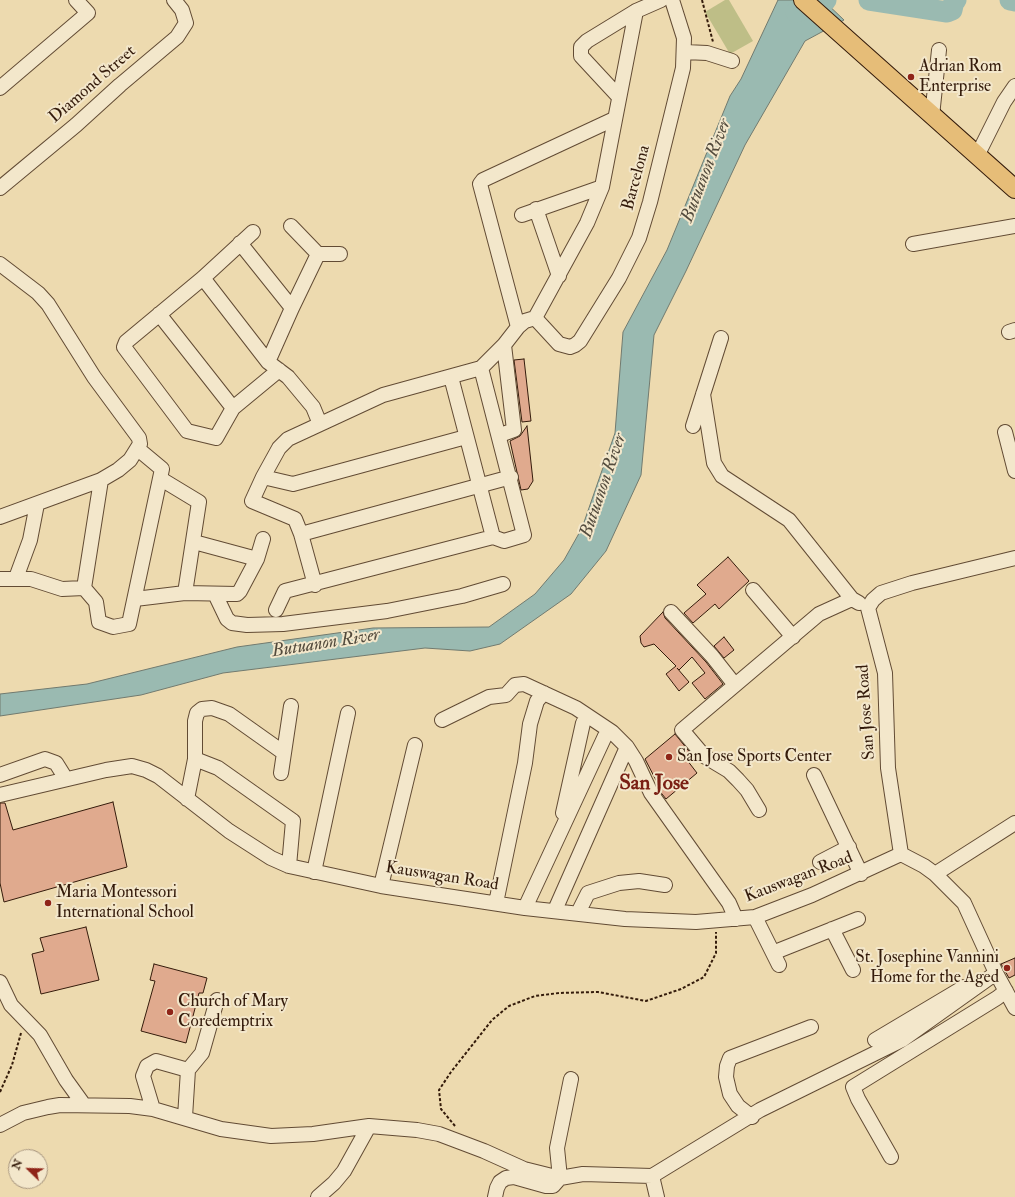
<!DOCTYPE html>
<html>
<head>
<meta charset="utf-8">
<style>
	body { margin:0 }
	#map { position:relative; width:1015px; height:1197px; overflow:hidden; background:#eddaaf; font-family:"IM FELL Double Pica",serif }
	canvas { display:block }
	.north { position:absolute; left:8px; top:1149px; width:40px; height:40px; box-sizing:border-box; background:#f3e7cb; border:1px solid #a7957e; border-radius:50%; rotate:293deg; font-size:11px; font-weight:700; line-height:16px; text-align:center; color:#341b0b }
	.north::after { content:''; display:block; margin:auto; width:14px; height:18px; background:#8f2418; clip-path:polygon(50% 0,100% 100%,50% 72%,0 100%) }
</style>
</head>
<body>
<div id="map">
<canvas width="1015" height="1197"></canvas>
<div class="north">N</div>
</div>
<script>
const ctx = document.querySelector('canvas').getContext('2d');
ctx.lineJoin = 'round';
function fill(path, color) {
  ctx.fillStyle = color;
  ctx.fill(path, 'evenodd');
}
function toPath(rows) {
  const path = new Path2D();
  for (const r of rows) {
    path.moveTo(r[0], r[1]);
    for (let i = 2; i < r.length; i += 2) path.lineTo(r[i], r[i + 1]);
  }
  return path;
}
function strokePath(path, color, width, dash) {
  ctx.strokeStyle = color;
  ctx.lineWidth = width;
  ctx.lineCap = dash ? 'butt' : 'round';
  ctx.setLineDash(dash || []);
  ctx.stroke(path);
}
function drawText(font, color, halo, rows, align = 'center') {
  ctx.font = font + ' "IM FELL Double Pica",serif';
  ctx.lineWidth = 4;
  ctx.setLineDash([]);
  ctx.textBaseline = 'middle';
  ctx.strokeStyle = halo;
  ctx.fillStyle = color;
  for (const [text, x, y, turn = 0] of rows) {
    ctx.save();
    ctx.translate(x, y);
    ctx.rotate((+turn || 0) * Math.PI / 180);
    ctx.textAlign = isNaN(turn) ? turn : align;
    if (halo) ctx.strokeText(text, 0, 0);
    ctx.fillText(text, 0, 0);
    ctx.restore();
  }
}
fill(toPath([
	[725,0,729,0,753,41,730,54,705,12]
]), '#bebe87');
const water = toPath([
	[778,0,823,0,844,20,805,41,745,145,686,271,654,335,641,475,606,551,571,594,500,644,470,651,425,648,223,673,141,695,0,716,0,694,87,684,237,647,373,628,489,627,535,594,564,560,582,528,615,433,623,332,667,250,730,96,741,79,778,0]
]);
fill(water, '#9abab1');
strokePath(water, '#717a6f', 1);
strokePath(toPath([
	[869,0,947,12,952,10,954,1,956,0],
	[1010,0,1015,1],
	[796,12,826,0]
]), '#9abab1', 21);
const building = toPath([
	[524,359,531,421,522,422,514,360,524,359],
	[527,426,533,481,528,489,521,490,510,441,520,436,527,426],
	[728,557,749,581,719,609,715,604,693,623,684,613,706,594,697,585,728,557],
	[663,612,665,618,706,662,723,684,705,699,692,683,705,673,692,657,679,670,677,668,689,682,679,691,666,674,676,666,654,644,644,647,641,643,640,636,663,612],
	[724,637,734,650,724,658,714,646,724,637],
	[675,734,692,755,687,760,697,773,666,799,658,789,658,784,645,759,675,734],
	[113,802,127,867,4,902,0,883,0,803,5,803,13,830,113,802],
	[86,927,99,980,41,994,32,954,44,951,40,938,86,927],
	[1015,958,1015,975,1009,978,1001,964,1015,958],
	[154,964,207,978,203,993,199,993,186,1043,141,1031,155,981,150,980,154,964]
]);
fill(building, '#e0aa8e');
strokePath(building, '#341b0b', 1);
const minor = toPath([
	[685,52,707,53,732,61],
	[0,88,88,13,76,0],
	[619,97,581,56,581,47,587,41,636,11,661,0],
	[932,116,939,50],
	[977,156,1004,102,1015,86],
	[0,188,76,125,120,85,177,37,186,23,182,10,174,0],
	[536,209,559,276],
	[522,215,602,187],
	[291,226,318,254,340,254],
	[253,232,203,278,126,342,124,347,187,431,216,438,233,408,279,370],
	[240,243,292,308],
	[913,244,1015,226],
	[0,264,38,293,48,304,94,377,139,438,140,444,130,460,118,470,101,480,0,517],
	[203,278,268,362,288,377,313,407,320,424],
	[159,314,233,408],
	[535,318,559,344,570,347,575,345,580,341,619,278,639,238,650,202,683,68,684,38,672,0],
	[518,327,480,184,483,180,614,119],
	[1009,332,1015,330],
	[268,362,292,308,318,254],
	[451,377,493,537],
	[703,394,714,463,722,476,789,520,852,599,859,603],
	[693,426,721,338],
	[1005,432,1015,471],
	[500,435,514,430,504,345],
	[263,477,293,484,466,437],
	[161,479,199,502,185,593],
	[101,480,84,588,96,602,99,622,113,627,129,624,162,469,138,449],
	[301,534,511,477],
	[194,542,257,559],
	[16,578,30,540,37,504],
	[0,579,31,579,62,589,84,588],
	[315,585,301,534,295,519,252,501,263,477,279,448,288,439,383,395,481,368,504,345,518,327,525,321,535,318,587,223,602,187,636,11],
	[753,590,793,637],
	[215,594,227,619,232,623,247,625,283,624,387,611,462,596,503,584],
	[135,599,185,593,237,594,240,591,257,559,263,539],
	[276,610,285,591,493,537,504,541,524,535,481,368],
	[671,612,712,656,735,685],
	[442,720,489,697,506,695,515,685,524,684,576,708,612,732,627,747,636,761,651,793,729,903,736,919],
	[195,759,218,768,293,821,289,866],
	[281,773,291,706],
	[0,775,45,759,56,763,66,779],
	[814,775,861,874],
	[0,795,106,770,132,766,146,770,158,776,229,831,271,858,289,866,381,886,525,908,625,919,696,922,755,917,812,895,901,854],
	[187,799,195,759,195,721,197,713,202,709,212,708,229,714,284,753],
	[759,810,747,790,738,780,729,771,704,756,682,730,819,614,852,599],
	[563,813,583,723],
	[901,854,888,768,885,673,868,608,873,600,881,593,912,583,1015,558],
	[901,854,924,866,935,874,964,903,996,973,1015,1008],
	[820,862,849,847],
	[314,872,348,713],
	[935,874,1015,823],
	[381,886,415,745],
	[496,903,525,763,530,724,537,701,544,693],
	[525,908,605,736],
	[555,910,627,747],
	[578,913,588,893,619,883,639,881,665,885],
	[755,917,779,965],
	[832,929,853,970],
	[775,952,858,919],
	[0,982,11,1005,40,1035,66,1080,84,1105],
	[875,1040,964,987],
	[153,1109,143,1076,147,1066,156,1061,188,1070],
	[185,1117,188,1070,202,1053,217,1000],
	[752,1117,738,1106,730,1094,726,1077,727,1066,730,1058,811,1027],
	[0,1125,23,1113,48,1107,60,1105,130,1106,153,1109,221,1129,271,1136,313,1134,369,1126,417,1130,439,1134,484,1151,524,1169,560,1178,583,1174,652,1176,760,1110,902,1040,996,973],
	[891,1157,858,1099,853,1087,997,998,1006,991],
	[652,1176,657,1197],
	[560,1178,557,1148,571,1079],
	[318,1197,334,1183,344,1171,369,1126],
	[495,1197,497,1188,500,1182,506,1178,514,1177,546,1186,553,1186,560,1178]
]);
const major = toPath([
	[803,0,1015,189]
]);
strokePath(minor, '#624b34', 16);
strokePath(major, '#341b0b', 20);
strokePath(toPath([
	[702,0,713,42],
	[0,1092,12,1065,21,1033],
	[455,1126,441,1109,439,1090,451,1072,492,1020,509,1006,535,996,559,993,598,992,646,1001,681,989,704,977,716,953,716,932]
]), '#341b0b', 2, [3, 2]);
strokePath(minor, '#f3e7cb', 14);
strokePath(major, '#e6bd78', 18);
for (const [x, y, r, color] of [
	[911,77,4,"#8f2418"],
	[669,757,4,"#8f2418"],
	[48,903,4,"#8f2418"],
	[1007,968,4,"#8f2418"],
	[170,1012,4,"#8f2418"]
]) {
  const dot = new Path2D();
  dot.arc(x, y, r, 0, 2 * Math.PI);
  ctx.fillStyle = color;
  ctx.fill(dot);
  strokePath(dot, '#f3e7cb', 1.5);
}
drawText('17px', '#341b0b', '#f3e7cb', [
	["Adrian Rom",919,67],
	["Enterprise",919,87],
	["San Jose Sports Center",677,757],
	["Maria Montessori",56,893],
	["International School",56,913],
	["St. Josephine Vannini",999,958,"right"],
	["Home for the Aged",999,978,"right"],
	["Church of Mary",178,1002],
	["Coredemptrix",178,1022]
], 'left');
drawText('17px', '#341b0b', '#f3e7cb', [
	["Diamond Street",93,85,-41],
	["Barcelona",637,178,-75],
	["San Jose Road",867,712,-94],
	["Kauswagan Road",442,877,9],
	["Kauswagan Road",799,878,-21]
]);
drawText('italic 18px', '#534b3d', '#f3e7cb', [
	["Butuanon River",707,171,-69],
	["Butuanon River",604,486,-71],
	["Butuanon River",326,644,-9]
]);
drawText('bold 21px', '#7a1f14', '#f3e7cb', [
	["San Jose",654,784]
]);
</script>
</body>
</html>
